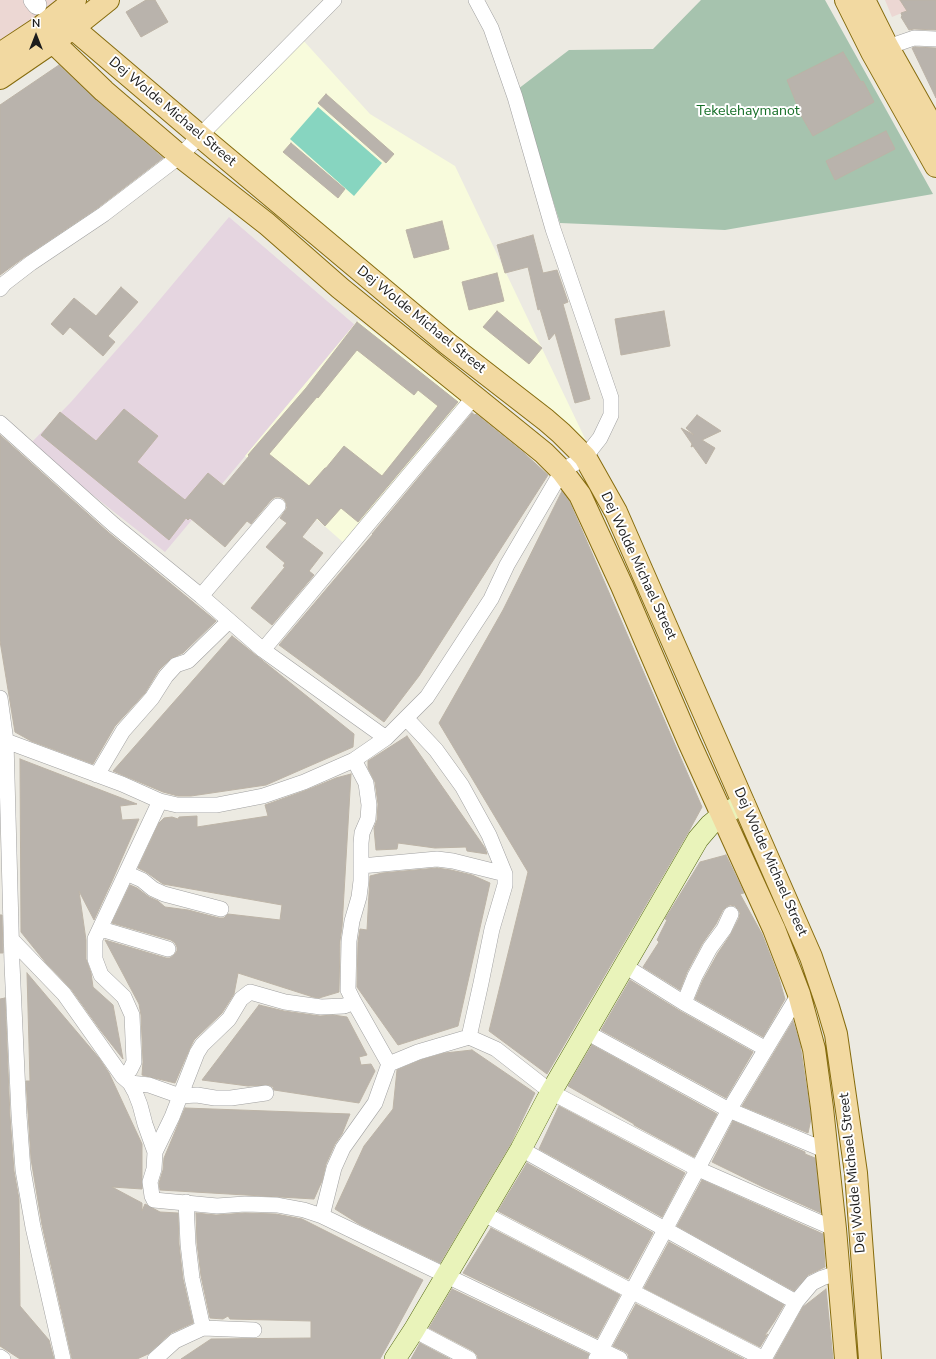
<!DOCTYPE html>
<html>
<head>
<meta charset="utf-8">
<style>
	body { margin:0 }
	#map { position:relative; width:936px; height:1359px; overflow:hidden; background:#eceae2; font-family:"Nunito Sans",sans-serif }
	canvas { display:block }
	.north { position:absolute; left:16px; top:16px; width:40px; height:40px; -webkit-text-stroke:3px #fff; paint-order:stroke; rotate:0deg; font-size:11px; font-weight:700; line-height:16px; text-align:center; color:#1c1c1c }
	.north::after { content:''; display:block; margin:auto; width:14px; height:18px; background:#1c1c1c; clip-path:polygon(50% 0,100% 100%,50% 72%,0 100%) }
</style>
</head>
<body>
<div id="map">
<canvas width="936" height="1359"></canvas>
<div class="north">N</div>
</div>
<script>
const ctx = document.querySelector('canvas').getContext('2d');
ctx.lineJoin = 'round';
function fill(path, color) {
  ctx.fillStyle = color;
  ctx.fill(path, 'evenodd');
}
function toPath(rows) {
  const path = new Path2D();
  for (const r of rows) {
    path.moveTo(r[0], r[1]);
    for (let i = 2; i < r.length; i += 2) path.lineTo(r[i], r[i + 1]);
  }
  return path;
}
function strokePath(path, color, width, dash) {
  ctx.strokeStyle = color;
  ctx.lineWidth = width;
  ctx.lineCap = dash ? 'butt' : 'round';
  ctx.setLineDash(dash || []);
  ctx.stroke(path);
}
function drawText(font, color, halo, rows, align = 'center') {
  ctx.font = font + ' "Nunito Sans",sans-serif';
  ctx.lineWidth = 4;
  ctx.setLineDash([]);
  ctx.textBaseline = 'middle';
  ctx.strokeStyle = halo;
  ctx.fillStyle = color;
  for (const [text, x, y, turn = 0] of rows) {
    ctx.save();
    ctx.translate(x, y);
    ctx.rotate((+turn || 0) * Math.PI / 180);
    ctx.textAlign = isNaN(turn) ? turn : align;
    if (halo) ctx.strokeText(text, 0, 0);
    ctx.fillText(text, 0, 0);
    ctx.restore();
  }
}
fill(toPath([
	[0,0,72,0,0,50],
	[885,0,933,0,892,17]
]), '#ecd7d3');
fill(toPath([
	[229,217,355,325,165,552,29,445,71,402,141,322]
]), '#e5d5e0');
fill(toPath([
	[302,39,370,114,455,166,589,447,209,136],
	[358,320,465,402,345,544,245,456]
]), '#f8fbdc');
fill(toPath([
	[701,0,825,0,933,194,725,230,560,223,518,89,569,50,653,49]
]), '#a6c3ae');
fill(toPath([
	[318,107,382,163,354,196,290,139]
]), '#87d5c0');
const building = toPath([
	[146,0,155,0,168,22,141,37,126,12,146,0],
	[900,0,936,0,936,30,914,29,909,30,901,17,902,16,901,13,907,11,900,0],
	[915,47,936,48,936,98,912,48,915,47],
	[843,52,861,82,863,81,874,102,813,136,802,117,787,80,843,52],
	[59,65,96,100,163,158,99,207,26,256,0,275,0,105,59,65],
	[326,94,394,154,386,163,318,103,326,94],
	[886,131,895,149,835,180,826,161,886,131],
	[291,143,345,189,338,198,283,152,291,143],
	[442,221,449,249,414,258,406,230,442,221],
	[533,235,543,273,557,270,568,302,563,304,590,399,575,403,555,333,549,340,540,309,538,310,528,267,505,273,497,245,533,235],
	[497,273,504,301,469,310,462,282,497,273],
	[121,287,138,302,108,336,115,342,103,356,70,327,63,335,51,324,74,298,96,316,121,287],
	[497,311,542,348,529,364,483,327,497,311],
	[664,311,670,346,621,355,615,319,664,311],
	[357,322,458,402,358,522,341,508,325,526,317,518,302,537,323,553,309,571,314,575,272,625,251,608,285,567,283,566,285,563,266,547,287,523,280,518,287,508,286,503,284,499,280,497,275,497,271,500,251,524,247,521,225,547,190,518,188,520,186,518,169,540,41,435,60,412,96,441,124,409,158,436,137,462,185,500,208,473,224,486,249,456,248,455,306,388,357,322],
	[357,350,414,395,418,390,438,406,382,476,344,446,326,468,325,468,309,486,269,454,317,397,318,398,357,350],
	[472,413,475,415,476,414,524,453,548,475,419,676,384,722,279,645,373,534,372,534,472,413],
	[697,415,721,431,702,440,715,448,706,464,693,446,691,447,692,444,681,428,694,435,686,428,697,415],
	[0,435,108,532,216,621,183,653,170,659,159,670,145,693,115,726,93,764,31,741,15,732,0,641,0,435],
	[562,491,569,501,581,528,702,807,689,831,547,1074,489,1031,528,872,439,723,503,610,562,491],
	[232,636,354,734,353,747,266,785,191,796,178,796,163,792,113,771,232,636],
	[407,736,485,848,487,854,467,851,466,847,435,848,398,843,397,849,376,850,374,828,377,820,378,804,375,782,368,768,368,761,407,736],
	[20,759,137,804,120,806,122,820,139,819,112,881,94,920,79,891,86,940,86,959,91,973,93,987,113,1005,123,1059,101,1031,71,989,46,963,21,932,20,759],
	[351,774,342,927,340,941,339,992,319,998,313,997,238,973,234,994,222,1013,194,1040,189,1050,175,1083,142,1075,143,1062,141,1015,139,1004,105,940,166,958,170,958,174,955,177,951,177,947,175,943,171,940,112,923,130,885,137,888,149,897,158,901,165,907,188,910,219,918,224,918,228,914,280,920,282,905,163,884,146,872,138,868,159,823,164,818,172,817,178,819,179,817,197,816,197,827,268,816,265,805,307,790,336,778,351,774],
	[726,855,744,893,740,894,762,934,778,975,785,999,763,1037,695,999,703,980,718,953,731,934,739,918,740,913,738,909,735,906,730,905,726,907,723,910,716,924,702,944,687,972,680,990,643,967,659,942,657,940,667,920,665,919,700,862,726,855],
	[437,868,451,870,472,875,490,883,458,1026,398,1045,357,987,358,942,360,929,367,930,370,876,382,873,437,868],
	[0,915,2,915,3,953,0,953,0,915],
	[27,973,99,1058,109,1073,142,1144,142,1189,112,1187,142,1203,142,1211,145,1204,160,1212,178,1213,179,1244,183,1279,193,1323,171,1333,148,1354,137,1359,72,1359,42,1225,31,1159,26,1081,30,1081,27,973],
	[630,980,680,1011,753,1052,726,1098,601,1030,630,980],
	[5,998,10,1116,14,1171,19,1199,20,1306,49,1340,54,1359,20,1359,0,1346,0,999,5,998],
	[259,1005,284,1011,320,1016,333,1015,347,1017,367,1055,359,1057,361,1065,371,1064,375,1071,359,1103,274,1090,273,1087,269,1085,248,1086,202,1080,259,1005],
	[793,1021,800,1044,810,1110,811,1119,808,1133,742,1106,793,1021],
	[592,1045,717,1114,694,1157,634,1125,634,1124,568,1086,592,1045],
	[472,1050,535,1093,511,1143,440,1263,359,1224,335,1209,364,1146,393,1109,397,1070,421,1060,445,1053,472,1050],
	[559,1106,685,1173,662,1217,539,1149,559,1106],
	[185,1108,350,1114,342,1134,335,1144,326,1164,322,1181,314,1199,160,1190,159,1183,163,1170,164,1158,185,1108],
	[733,1121,805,1152,805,1154,815,1158,821,1213,763,1187,712,1162,733,1121],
	[527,1163,653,1233,628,1279,498,1211,527,1163],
	[702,1180,823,1234,825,1267,808,1275,794,1291,677,1226,702,1180],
	[196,1213,216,1215,245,1213,276,1214,302,1219,423,1280,380,1359,181,1359,211,1339,311,1338,311,1321,230,1319,228,1316,223,1319,210,1318,201,1276,197,1243,196,1213],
	[491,1228,620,1295,597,1338,463,1273,491,1228],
	[669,1242,784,1305,774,1322,765,1335,765,1336,768,1334,760,1347,644,1288,669,1242],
	[452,1289,589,1354,587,1359,478,1359,477,1355,473,1351,429,1328,452,1289],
	[826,1289,833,1359,774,1359,803,1307,826,1289],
	[636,1304,744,1359,629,1359,628,1354,624,1351,613,1346,636,1304],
	[420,1343,450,1359,411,1359,420,1343]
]);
fill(building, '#b9b3ac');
strokePath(building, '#bcb3a6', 1);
const minor = toPath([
	[879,50,914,38,936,39],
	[0,289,5,283,31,263,104,214,180,156,334,0],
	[0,423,114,525,201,596,263,650,386,738],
	[201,596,278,506],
	[263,650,474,397],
	[0,698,6,741,12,964,19,1115,23,1170,33,1227,63,1359],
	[406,718,436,750,462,786,489,835,505,874,505,885,492,929,481,983,469,1037],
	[6,741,122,784,160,801,177,805,217,805,263,796,304,782,354,760,386,738,427,697,491,599,507,565,562,471,585,457,600,438,611,415,611,398,553,229,515,97,491,28,476,0],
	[97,775,123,731,152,698,166,676,176,665,188,661,229,621],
	[361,866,437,859,453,861,505,874],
	[126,873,142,880,153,889,164,894,221,909],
	[101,929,168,949],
	[13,941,64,994,122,1076,130,1083,135,1092,140,1105,145,1124,155,1152],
	[625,966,684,1003,766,1049],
	[354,1002,344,1006,321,1007,285,1002,250,992,241,999,229,1019,202,1045,197,1053,172,1117,155,1152,154,1169,150,1182,152,1196,154,1200,217,1206,245,1204,277,1205,304,1210,322,1216,620,1359],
	[684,1003,695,976,710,948,724,929,731,914],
	[586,1032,729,1110,827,1151],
	[389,1064,418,1052,469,1037,496,1049,551,1092,698,1169,835,1229],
	[122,1076,130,1070,134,1062,132,1015,124,997,101,975,95,959,95,939,160,801],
	[130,1083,149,1085,180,1096,197,1095,215,1098,231,1098,266,1093],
	[521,1149,796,1302],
	[186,1202,188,1244,192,1278,203,1328],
	[482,1213,633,1292,764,1359],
	[322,1216,334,1168,343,1148,375,1103,389,1064,354,1002,348,990,349,941,352,921,359,897,361,881,361,843,362,833,368,819,369,805,366,783,354,760],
	[414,1330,469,1359],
	[0,1357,3,1359],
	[155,1359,175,1341,203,1328,254,1330],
	[596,1359,729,1110,799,994],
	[764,1359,796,1302,812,1283,822,1278,831,1275,839,1275]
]);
const tertiary = toPath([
	[33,0,37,5]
]);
const secondary = toPath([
	[395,1359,414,1330,521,1149,551,1092,698,839,710,825,722,815,744,803]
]);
const primary = toPath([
	[846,0,872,52,936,166],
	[864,0,887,46,936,133],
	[61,13,73,28,200,136,448,344,546,420,561,433,585,457,616,512,811,957,828,1007,836,1034,856,1173,870,1359],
	[41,27,53,42,104,91,180,156,267,224,340,288,544,453,562,471,580,495,622,586,689,742,774,929,799,994,814,1049,822,1108,835,1229,846,1359],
	[0,54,41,27,75,0],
	[0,78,73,28,108,0]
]);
strokePath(minor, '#a0a0a0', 16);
strokePath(tertiary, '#a0a0a0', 20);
strokePath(secondary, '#53670f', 22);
strokePath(primary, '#866c0e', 24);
strokePath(minor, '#fff', 15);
strokePath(tertiary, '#fff', 19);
strokePath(secondary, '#e9f3ba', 21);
strokePath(primary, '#f2d9a1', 22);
drawText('14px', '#1c1c1c', '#fff', [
	["Dej Wolde Michael Street",172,112,40],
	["Dej Wolde Michael Street",421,320,39],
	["Dej Wolde Michael Street",638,566,65],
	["Dej Wolde Michael Street",770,862,66],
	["Dej Wolde Michael Street",853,1173,-96]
]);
drawText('14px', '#156e27', '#fff', [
	["Tekelehaymanot",748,112]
]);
</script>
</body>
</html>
